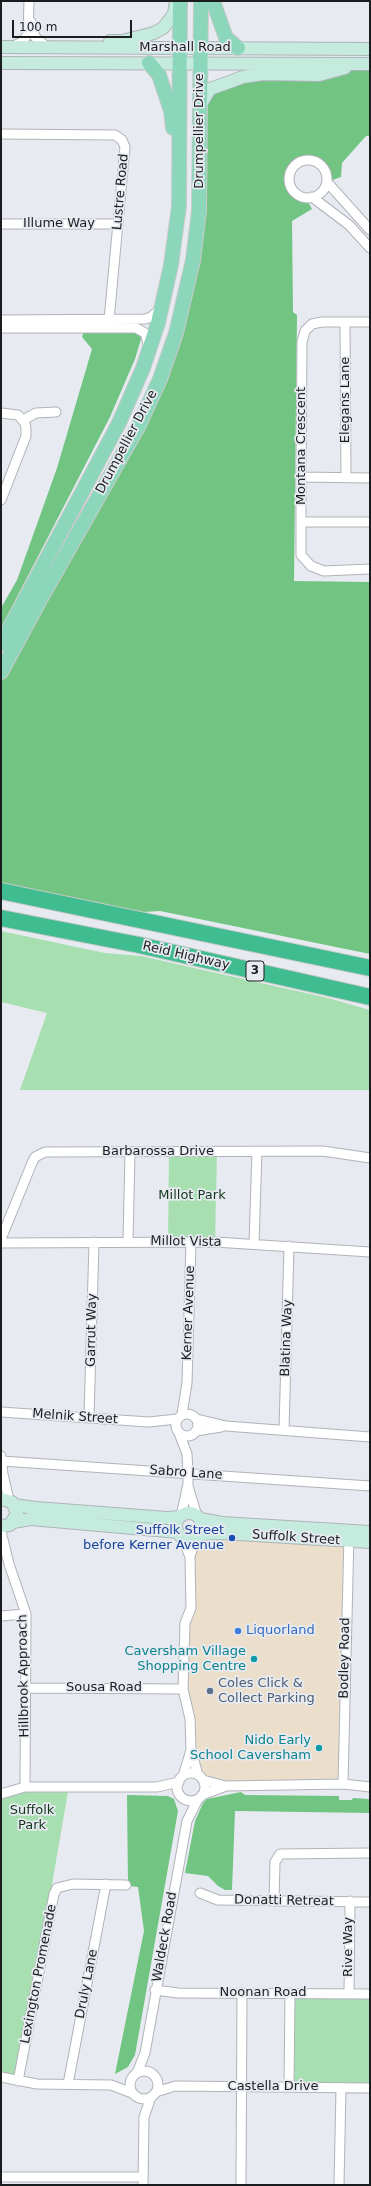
<!DOCTYPE html>
<html>
<head>
<meta charset="utf-8">
<style>
	body { margin:0 }
	#map { position:relative; width:371px; height:2186px; overflow:hidden; background:#e7ebf1; font-family:"DejaVu Sans",sans-serif }
	canvas { display:block }
	.frame { position:absolute; inset:0; border:2px solid #1c1d1f; pointer-events:none }
	.scale { position:absolute; left:12px; top:20px; width:120px; height:18px; box-sizing:border-box; border:2px solid #1c1d1f; border-top:0; padding-left:5px; font-size:12px; line-height:14px; white-space:nowrap; color:#1c1d1f; -webkit-text-stroke:3px #e7ebf1; paint-order:stroke }
</style>
</head>
<body>
<div id="map">
<canvas width="371" height="2186"></canvas>
<div class="frame"></div>
<div class="scale">100 m</div>
</div>
<script>
const ctx = document.querySelector('canvas').getContext('2d');
ctx.lineJoin = 'round';
function fill(path, color) {
  ctx.fillStyle = color;
  ctx.fill(path, 'evenodd');
}
function toPath(rows) {
  const path = new Path2D();
  for (const r of rows) {
    if (r.length === 3) {
      path.moveTo(r[0] + r[2], r[1]);
      path.arc(r[0], r[1], r[2], 0, 2 * Math.PI);
      continue;
    }
    path.moveTo(r[0], r[1]);
    for (let i = 2; i < r.length; i += 2) path.lineTo(r[i], r[i + 1]);
  }
  return path;
}
function strokePath(path, color, width, dash) {
  ctx.strokeStyle = color;
  ctx.lineWidth = width;
  ctx.lineCap = dash ? 'butt' : 'round';
  ctx.setLineDash(dash || []);
  ctx.stroke(path);
}
function drawText(font, color, halo, rows, align = 'center') {
  ctx.font = font + ' "DejaVu Sans",sans-serif';
  ctx.lineWidth = 3.5;
  ctx.setLineDash([]);
  ctx.textBaseline = 'middle';
  ctx.strokeStyle = halo;
  ctx.fillStyle = color;
  for (const [text, x, y, turn = 0] of rows) {
    ctx.save();
    ctx.translate(x, y);
    ctx.rotate((+turn || 0) * Math.PI / 180);
    ctx.textAlign = isNaN(turn) ? turn : align;
    if (halo) ctx.strokeText(text, 0, 0);
    ctx.fillText(text, 0, 0);
    ctx.restore();
  }
}
fill(toPath([
	[196,1536,349,1542,343,1784,226,1786,201,1777,186,1699,185,1623]
]), '#ebdfcb');
fill(toPath([
	[1,931,105,953,141,956,328,998,370,1010,370,1090,20,1090,47,1013,1,1002],
	[169,1151,217,1152,215,1242,168,1241],
	[69,1786,18,2081,1,2077,1,1794],
	[290,1993,370,1994,370,2088,289,2087]
]), '#a8dfb0');
fill(toPath([
	[370,64,370,136,366,136,342,163,341,177,327,182,325,170,316,161,310,160,298,162,286,172,288,186,306,198,312,209,292,221,293,312,297,315,294,581,370,582,370,954,160,911,143,912,1,887,1,672,150,402,193,260,201,104,219,85],
	[85,329,136,329,141,335,141,339,135,359,110,417,1,628,1,608,17,580,57,468,92,349,82,337],
	[241,1792,245,1795,339,1796,339,1800,352,1800,353,1798,368,1799,370,1800,370,1813,235,1811,232,1890,225,1890,218,1886,208,1876,185,1873,195,1821,203,1803,207,1799],
	[127,1795,168,1796,174,1799,178,1811,135,2055,128,2067,115,2074,144,1931,138,1887,128,1886]
]), '#72c482');
const street = toPath([
	[31,22,35,37,47,47],
	[13,46,22,42,28,34,29,1],
	[1,134,115,135,122,140,125,147,109,320],
	[308,179,19],
	[327,182,370,230],
	[312,197,349,225,370,248],
	[1,224,118,224],
	[1,320,145,319,151,317,161,308],
	[345,322,346,478],
	[370,322,322,322,312,324,305,331,302,342,301,477,301,555,311,566,324,571,370,569],
	[1,328,136,328,145,333,149,347],
	[1,413,18,415,25,423,26,429,26,436,1,500],
	[23,420,36,413,56,412],
	[301,477,370,478],
	[301,522,370,522],
	[1,1239,32,1163,35,1157,45,1152,323,1151,370,1158],
	[128,1242,130,1152],
	[1,1243,215,1242,370,1252],
	[254,1244,257,1151],
	[1,1412,149,1422,177,1419],
	[187,1425,11],
	[182,1414,187,1383,191,1242],
	[89,1417,94,1242],
	[197,1419,226,1426,370,1437],
	[284,1430,289,1246],
	[196,1431,221,1427],
	[179,1433,187,1454,188,1473,188,1484,181,1516],
	[1,1456,3,1474,9,1500],
	[2,1461,370,1486],
	[188,1486,197,1516],
	[1,1531,9,1564,26,1614,25,1787],
	[196,1536,190,1557,191,1608,185,1623,183,1689,190,1719,191,1750,198,1775],
	[182,1537,190,1557],
	[1,1616,26,1614],
	[26,1688,183,1689],
	[191,1787,14],
	[183,1776,191,1750],
	[203,1780,226,1786,343,1784,370,1787],
	[343,1784,349,1535],
	[1,1794,25,1787,157,1787,179,1782],
	[202,1795,226,1786],
	[200,1893,218,1900,370,1902],
	[274,1901,275,1862,280,1854,370,1853],
	[155,1990,178,1993,370,1994],
	[349,1994,350,1901],
	[144,2085,14],
	[137,2073,145,2053,187,1821,198,1799],
	[1,2077,37,2084,111,2085,132,2093],
	[18,2081,54,1894,57,1888,73,1884,126,1885],
	[68,2084,106,1884],
	[289,2087,290,1993],
	[156,2092,175,2086,370,2088],
	[1,2177,143,2177],
	[143,2185,144,2117,151,2097],
	[241,2185,242,1993],
	[339,2185,341,2088]
]);
const secondary = toPath([
	[110,41,122,41,154,33,163,28,174,14,176,1],
	[1,47,370,49],
	[1,63,370,64],
	[201,104,210,89,243,77,263,74,319,75,345,68],
	[1,1499,12,1502,17,1513,10,1525,1,1526],
	[14,1505,36,1508,167,1518,179,1517],
	[189,1526,13],
	[200,1519,222,1523,370,1532],
	[13,1522,31,1519,178,1532],
	[198,1534,221,1533,370,1542]
]);
const primary = toPath([
	[213,1,226,38,238,48],
	[149,63,159,75,171,111,173,128],
	[1,644,119,423,143,368,158,323,171,265,179,206,180,1],
	[1,672,41,598,139,425,160,379,176,333,193,260,199,211,201,1]
]);
const highway = toPath([
	[1,891,370,968],
	[1,918,139,945,370,997]
]);
strokePath(street, '#afb3b9', 11);
strokePath(secondary, '#afb3b9', 14);
strokePath(primary, '#c9c9c9', 16);
strokePath(highway, '#c9c9c9', 18);
strokePath(street, '#fff', 9);
strokePath(secondary, '#c5ebde', 12);
strokePath(primary, '#8cd7bc', 14);
strokePath(highway, '#3fbc90', 16);
for (const [x, y, r, color] of [
	[232,1538,4,"#1a4fb4"],
	[238,1631,4,"#3f7fe0"],
	[254,1659,4,"#0f9aa8"],
	[210,1691,4,"#5c6f8a"],
	[319,1748,4,"#0f9aa8"]
]) {
  const dot = new Path2D();
  dot.arc(x, y, r, 0, 2 * Math.PI);
  ctx.fillStyle = color;
  ctx.fill(dot);
  strokePath(dot, '#e7ebf1', 1.5);
}
for (const [x, y, w] of [
	[255,971,18]
]) {
  const box = new Path2D();
  box.roundRect(x - w / 2, y - 10, w, 20, 3);
  ctx.fillStyle = '#e7ebf1';
  ctx.fill(box);
  strokePath(box, '#1c1d1f', 1);
}
drawText('bold 12px', '#1c1d1f', null, [
	["3",255,971]
]);
drawText('13px', '#1c1d1f', '#e7ebf1', [
	["Marshall Road",185,48],
	["Drumpellier Drive",200,131,-90],
	["Lustre Road",121,192,-85],
	["Illume Way",59,224],
	["Elegans Lane",346,400,-90],
	["Drumpellier Drive",127,442,-62],
	["Montana Crescent",302,446,-90],
	["Reid Highway",186,956,13],
	["Barbarossa Drive",158,1152],
	["Millot Vista",186,1242,1],
	["Kerner Avenue",189,1313,-88],
	["Garrut Way",92,1330,-89],
	["Blatina Way",287,1338,-88],
	["Melnik Street",75,1417,4],
	["Sabro Lane",186,1473,4],
	["Suffolk Street",296,1538,4],
	["Bodley Road",345,1658,-89],
	["Hillbrook Approach",24,1676,-91],
	["Sousa Road",104,1688],
	["Donatti Retreat",284,1901,1],
	["Waldeck Road",165,1937,-80],
	["Rive Way",349,1947,-90],
	["Lexington Promenade",39,1974,-79],
	["Druly Lane",87,1984,-79],
	["Noonan Road",263,1993],
	["Castella Drive",273,2087]
]);
drawText('13px', '#12351b', '#e7ebf1', [
	["Millot Park",192,1196],
	["Suffolk",32,1811],
	["Park",32,1826]
]);
drawText('13px', '#164399', '#e7ebf1', [
	["Suffolk Street",224,1531],
	["before Kerner Avenue",224,1546]
], 'right');
drawText('13px', '#366cbe', '#e7ebf1', [
	["Liquorland",246,1631]
], 'left');
drawText('13px', '#0d838f', '#e7ebf1', [
	["Caversham Village",246,1652],
	["Shopping Centre",246,1667],
	["Nido Early",311,1741],
	["School Caversham",311,1756]
], 'right');
drawText('13px', '#4e5e75', '#e7ebf1', [
	["Coles Click &",218,1684],
	["Collect Parking",218,1699]
], 'left');
</script>
</body>
</html>
